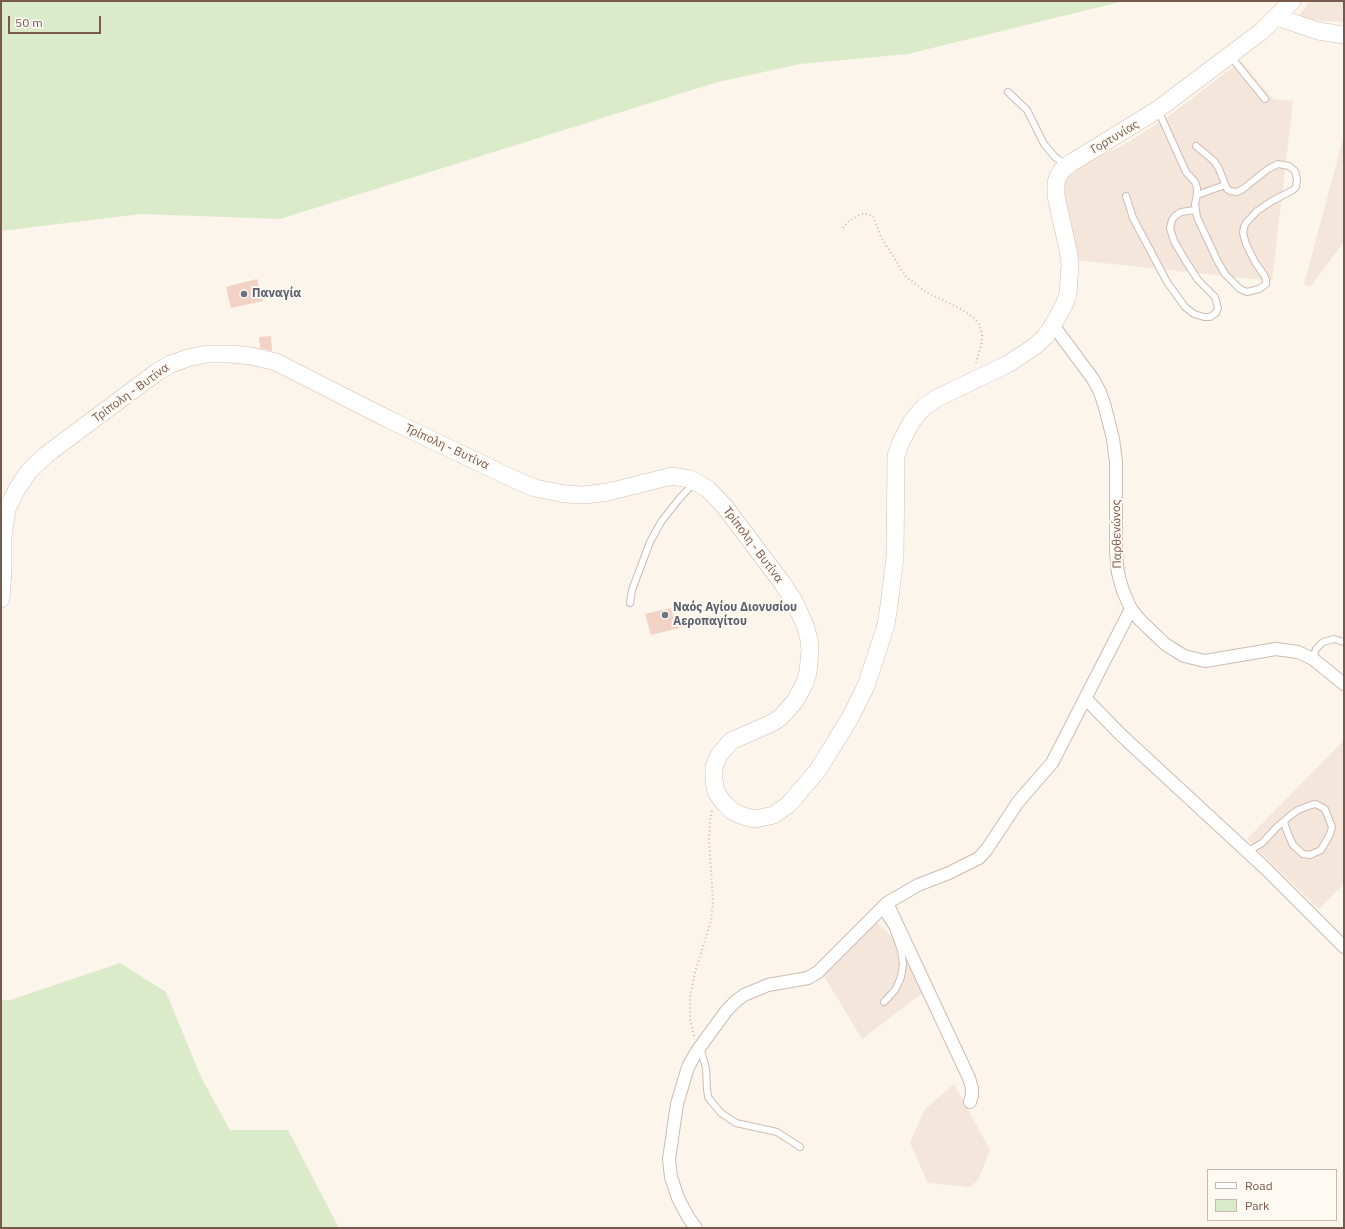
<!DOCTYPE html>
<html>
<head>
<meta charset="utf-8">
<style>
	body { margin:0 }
	#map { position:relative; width:1345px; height:1229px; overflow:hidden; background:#fcf5ec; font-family:"IBM Plex Sans",sans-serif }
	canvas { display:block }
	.frame { position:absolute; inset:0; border:2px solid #78594e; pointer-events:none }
	.legend { position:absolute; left:1207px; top:1169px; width:130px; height:52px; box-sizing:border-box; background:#fff9f3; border:1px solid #c9b9b1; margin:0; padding:5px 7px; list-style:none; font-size:12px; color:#78594e }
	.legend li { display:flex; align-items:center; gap:8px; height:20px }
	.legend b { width:20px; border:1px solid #c9b9b1 }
	.scale { position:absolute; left:8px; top:16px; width:93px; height:18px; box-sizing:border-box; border:2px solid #78594e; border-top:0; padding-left:5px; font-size:12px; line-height:14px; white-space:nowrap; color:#78594e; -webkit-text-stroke:3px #fff9f3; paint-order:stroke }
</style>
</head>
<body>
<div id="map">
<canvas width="1345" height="1229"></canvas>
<div class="frame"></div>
<ul class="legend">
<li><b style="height:5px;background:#fff"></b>Road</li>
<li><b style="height:11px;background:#dbebca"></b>Park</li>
</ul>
<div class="scale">50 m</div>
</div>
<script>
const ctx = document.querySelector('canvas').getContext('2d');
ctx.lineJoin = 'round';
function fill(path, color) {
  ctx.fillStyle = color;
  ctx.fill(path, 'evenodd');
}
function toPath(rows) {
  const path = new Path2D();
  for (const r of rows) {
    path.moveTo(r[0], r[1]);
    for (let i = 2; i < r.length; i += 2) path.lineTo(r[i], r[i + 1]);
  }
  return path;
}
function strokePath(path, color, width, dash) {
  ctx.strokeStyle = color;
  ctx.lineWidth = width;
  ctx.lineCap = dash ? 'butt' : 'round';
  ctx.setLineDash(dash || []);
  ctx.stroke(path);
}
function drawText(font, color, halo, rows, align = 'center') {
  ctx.font = font + ' "IBM Plex Sans",sans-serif';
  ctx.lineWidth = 4;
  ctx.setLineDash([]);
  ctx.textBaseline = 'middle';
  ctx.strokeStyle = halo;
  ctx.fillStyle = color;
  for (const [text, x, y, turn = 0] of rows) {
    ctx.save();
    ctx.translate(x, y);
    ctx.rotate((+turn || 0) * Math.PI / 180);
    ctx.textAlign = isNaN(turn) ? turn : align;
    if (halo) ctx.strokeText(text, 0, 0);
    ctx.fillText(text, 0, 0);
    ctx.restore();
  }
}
fill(toPath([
	[1310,1,1344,1,1344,22,1306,20,1298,17],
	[1241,61,1273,99,1293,101,1272,281,1075,260,1063,186,1068,174,1078,167,1127,143,1166,118],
	[1344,135,1344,242,1310,287,1304,284],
	[1344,740,1344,884,1319,909,1247,839],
	[876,922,896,940,905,951,924,992,862,1039,824,976],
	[954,1084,990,1150,978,1180,970,1187,928,1183,910,1143,924,1110]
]), '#f4e6db');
fill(toPath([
	[1,1,1124,1,908,54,800,64,714,83,280,219,141,214,1,231],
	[120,963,166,992,201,1077,230,1130,288,1130,339,1228,1,1228,1,1000,10,1000]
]), '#dbebca');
fill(toPath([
	[257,279,263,301,231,308,226,287],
	[271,336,272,351,260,348,259,337],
	[671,608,674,619,685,616,687,626,651,635,645,614]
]), '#f1d2c5');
const lane = toPath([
	[1231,57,1265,99],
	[1008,92,1027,110,1044,144,1055,157,1066,165],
	[1158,110,1186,172,1195,182,1197,188,1197,195,1195,204,1197,217,1217,260,1225,274,1240,289,1247,292,1259,289,1266,284,1266,280,1264,275,1255,262,1246,244,1243,233,1244,227,1246,223,1257,211,1272,201,1293,190,1296,187,1297,179,1295,171,1289,166,1278,164,1268,169,1243,189,1237,192,1230,191,1227,189,1219,169,1214,161,1196,146],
	[1197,195,1225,185],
	[1126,196,1133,218,1167,282,1185,307,1194,314,1204,317,1210,317,1216,313,1218,308,1215,297,1198,280,1185,260,1174,241,1170,228,1172,220,1175,216,1181,212,1195,210],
	[630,603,632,590,650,542,661,522,679,499,694,483],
	[1313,659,1316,649,1323,642,1334,639,1344,642],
	[1247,852,1262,843,1277,827,1291,815,1298,810,1311,805,1316,804,1325,809,1332,827,1330,834,1321,850,1310,855,1303,854,1293,845,1288,834,1284,822],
	[881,909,893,928,901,950,903,964,901,977,898,984,895,990,884,1002],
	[700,1047,706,1068,707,1089,708,1097,711,1101,721,1113,736,1123,777,1132,800,1147]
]);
const street = toPath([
	[1053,325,1093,379,1100,392,1105,407,1113,439,1116,462,1116,552,1118,573,1123,591,1131,609,1140,620,1165,644,1184,656,1205,661,1276,649,1298,652,1313,659,1344,684],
	[1085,698,1120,734,1265,868,1344,947],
	[887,903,969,1078,972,1088,972,1095,970,1102],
	[696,1228,688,1217,678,1198,671,1177,669,1159,677,1104,688,1067,697,1051,727,1010,736,1001,744,995,768,985,808,978,818,972,887,903,918,885,949,873,979,858,987,849,1018,802,1052,763,1131,609]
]);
const secondary = toPath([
	[1277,17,1318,31,1344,35],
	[1,599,3,570,3,536,7,509,17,489,29,471,46,455,157,372,171,364,188,358,207,354,231,354,251,356,276,362,390,420,520,482,535,488,565,494,584,495,608,492,672,476,690,479,708,489,725,507,783,584,793,599,805,625,809,639,810,650,808,673,804,685,795,701,781,717,772,723,731,741,719,755,714,767,714,780,716,792,723,802,732,811,743,816,755,819,774,815,789,804,818,770,850,718,866,686,886,625,889,605,895,557,896,456,900,444,912,421,923,408,937,398,1008,364,1034,347,1045,337,1053,325,1064,305,1068,294,1070,265,1068,250,1056,196,1056,183,1058,176,1062,170,1071,163,1157,110,1262,31,1292,1]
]);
strokePath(lane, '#cfbbb1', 8);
strokePath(street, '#cfbbb1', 14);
strokePath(secondary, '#d5bdb1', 18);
strokePath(toPath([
	[843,228,849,221,861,214,867,214,873,216,881,237,906,277,926,292,961,309,974,318,979,324,982,335,982,342,976,363],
	[694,1036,690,1019,690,997,695,972,711,921,713,902,709,839,710,821,712,810]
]), '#d7b5a7', 2, [1, 3]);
strokePath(lane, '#fff', 6);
strokePath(street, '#fff', 12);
strokePath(secondary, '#fff', 17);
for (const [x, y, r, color] of [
	[244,294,4,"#6b7280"],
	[665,615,4,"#6b7280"]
]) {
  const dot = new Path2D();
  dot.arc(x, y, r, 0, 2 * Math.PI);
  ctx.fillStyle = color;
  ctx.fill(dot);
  strokePath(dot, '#fff9f3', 1.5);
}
drawText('12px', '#78594e', '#fff9f3', [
	["Γορτυνίας",1115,137,-31],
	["Τρίπολη - Βυτίνα",131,393,-36],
	["Τρίπολη - Βυτίνα",447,447,25],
	["Παρθενώνος",1117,534,-91],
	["Τρίπολη - Βυτίνα",753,545,53]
]);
drawText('bold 12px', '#5b616d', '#fff9f3', [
	["Παναγία",252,294],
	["Ναός Αγίου Διονυσίου",673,608],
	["Αεροπαγίτου",673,622]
], 'left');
</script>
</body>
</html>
